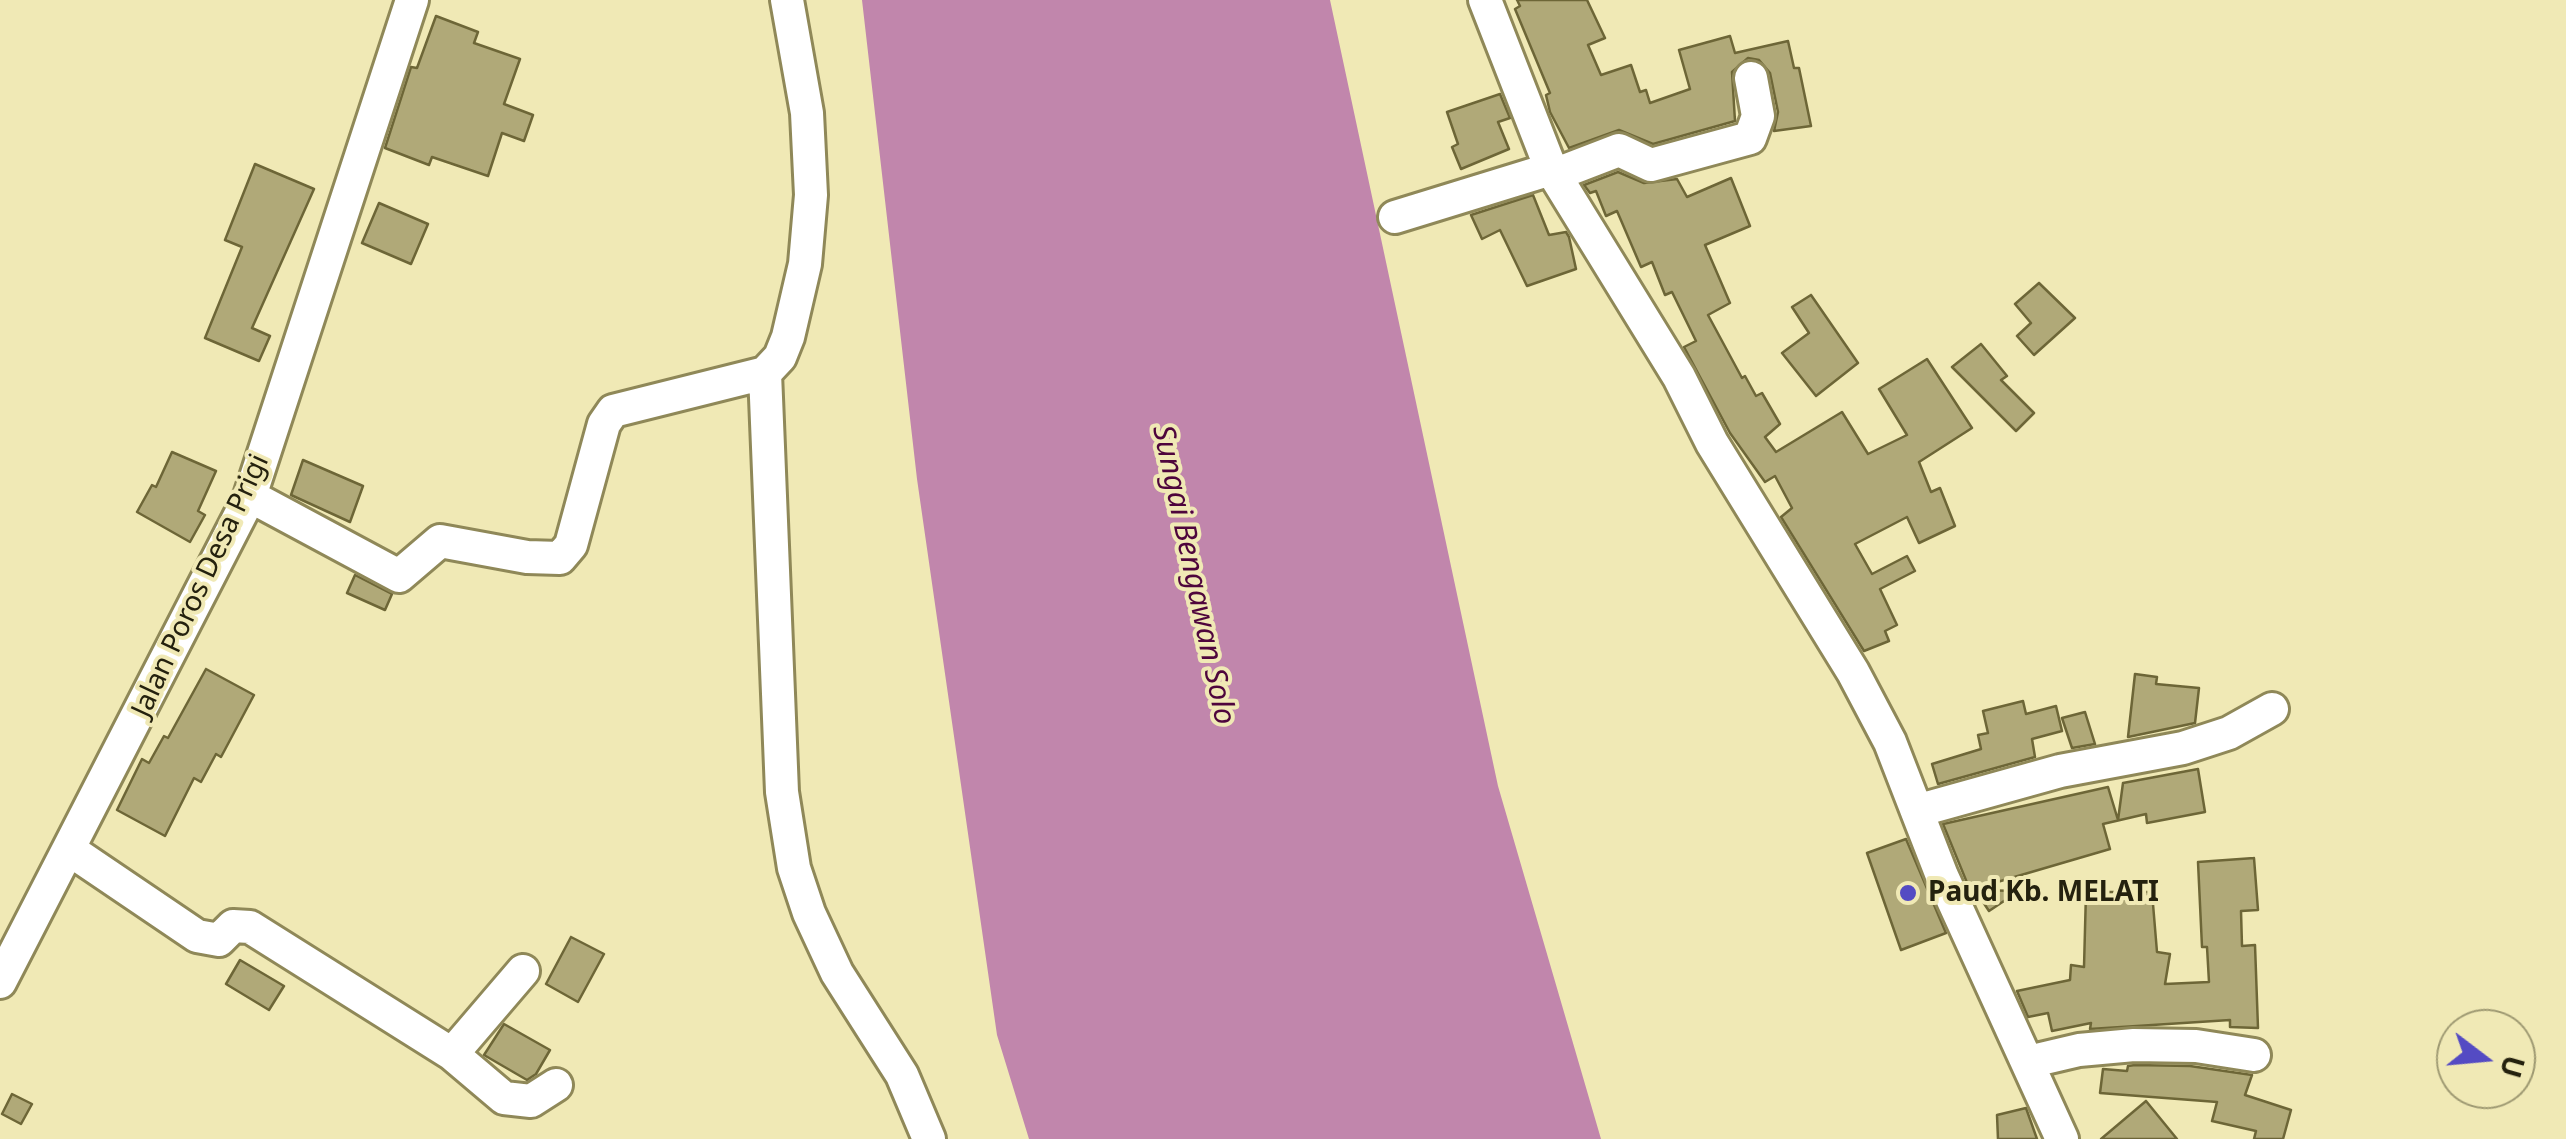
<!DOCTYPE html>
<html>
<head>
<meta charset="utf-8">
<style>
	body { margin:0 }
	#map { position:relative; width:2566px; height:1139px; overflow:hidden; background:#f0e9b5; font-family:"Noto Sans",sans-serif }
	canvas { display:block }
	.north { position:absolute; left:2436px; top:1009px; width:100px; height:100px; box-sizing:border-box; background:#f0e9b5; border:2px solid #9e9972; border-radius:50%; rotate:106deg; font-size:28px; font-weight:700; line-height:40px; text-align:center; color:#24210e }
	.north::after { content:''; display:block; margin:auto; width:35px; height:45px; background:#544bc3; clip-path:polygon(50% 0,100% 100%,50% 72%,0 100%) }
</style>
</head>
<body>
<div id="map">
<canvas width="2566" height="1139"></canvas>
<div class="north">U</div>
</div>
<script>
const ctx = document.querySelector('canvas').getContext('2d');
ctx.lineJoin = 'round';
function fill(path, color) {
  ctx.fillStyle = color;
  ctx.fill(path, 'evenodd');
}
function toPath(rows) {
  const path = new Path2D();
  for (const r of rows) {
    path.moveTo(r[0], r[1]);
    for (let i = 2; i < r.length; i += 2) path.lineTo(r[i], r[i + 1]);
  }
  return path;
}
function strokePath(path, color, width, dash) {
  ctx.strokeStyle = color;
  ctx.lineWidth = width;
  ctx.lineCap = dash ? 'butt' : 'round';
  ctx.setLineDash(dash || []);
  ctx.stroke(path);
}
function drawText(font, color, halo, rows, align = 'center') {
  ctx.font = font + ' "Noto Sans",sans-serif';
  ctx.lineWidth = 8;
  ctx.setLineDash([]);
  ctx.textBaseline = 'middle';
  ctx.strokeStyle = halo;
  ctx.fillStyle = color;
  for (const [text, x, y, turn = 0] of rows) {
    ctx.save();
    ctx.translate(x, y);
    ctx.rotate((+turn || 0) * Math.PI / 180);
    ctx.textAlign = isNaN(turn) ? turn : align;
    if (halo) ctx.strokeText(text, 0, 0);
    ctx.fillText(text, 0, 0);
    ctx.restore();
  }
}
fill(toPath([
	[862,0,1330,0,1498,786,1601,1139,1029,1139,997,1035,917,479]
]), '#c186ac');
const building = toPath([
	[1517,0,1587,0,1605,38,1588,45,1601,75,1631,65,1640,92,1646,90,1650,103,1690,89,1679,50,1730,36,1735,53,1788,41,1794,68,1799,68,1811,126,1774,131,1778,112,1770,73,1759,60,1748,58,1732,72,1735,121,1653,144,1619,130,1569,148,1550,112,1546,95,1550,93,1515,9,1520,6,1517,0],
	[436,16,478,32,474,43,520,59,504,104,533,115,524,141,502,133,488,176,432,157,429,165,385,148,411,67,417,68,436,16],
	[1500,94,1510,118,1498,122,1509,149,1461,169,1452,147,1458,144,1447,112,1500,94],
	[255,164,314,189,252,328,270,336,259,361,205,338,242,247,225,240,255,164],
	[1618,172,1644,183,1677,179,1687,197,1731,178,1750,226,1705,245,1730,303,1708,315,1742,378,1745,376,1756,396,1762,393,1780,424,1765,437,1776,452,1842,412,1868,454,1907,435,1879,389,1927,359,1972,428,1919,462,1931,492,1940,488,1955,526,1919,543,1907,517,1855,544,1872,574,1907,556,1915,571,1880,589,1897,625,1885,631,1889,641,1864,651,1781,517,1792,508,1775,476,1765,482,1730,433,1684,347,1696,341,1672,292,1665,295,1652,262,1641,267,1617,211,1606,216,1596,191,1590,193,1584,185,1618,172],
	[1533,195,1549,235,1566,232,1569,237,1576,269,1527,286,1500,230,1482,239,1471,215,1533,195],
	[379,203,428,224,411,264,362,243,379,203],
	[2039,283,2075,318,2034,355,2017,336,2031,323,2015,304,2039,283],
	[1811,295,1858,363,1816,396,1782,353,1809,333,1792,307,1811,295],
	[1981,344,2007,376,2001,380,2034,413,2016,431,1952,367,1981,344],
	[172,452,216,471,198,511,205,515,190,542,137,512,152,485,156,487,172,452],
	[303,460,363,486,350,522,291,495,303,460],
	[355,575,392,594,385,610,347,593,355,575],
	[206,669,254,695,221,757,216,754,201,782,194,778,165,836,117,810,142,759,149,763,164,736,168,738,206,669],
	[2135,674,2157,677,2156,684,2199,688,2195,723,2128,737,2135,674],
	[2023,701,2026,714,2056,706,2062,731,2032,739,2035,757,1938,784,1932,764,1981,749,1978,735,1988,733,1983,711,2023,701],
	[2085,712,2095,744,2072,748,2062,718,2085,712],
	[2198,769,2205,812,2147,823,2146,814,2103,824,2110,849,1970,890,1943,824,2108,787,2118,820,2123,783,2198,769],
	[1906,839,1946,933,1901,950,1867,853,1906,839],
	[2254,858,2258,910,2241,911,2242,946,2255,945,2258,1028,2230,1027,2230,1020,2090,1029,2091,1023,2052,1031,2048,1013,2028,1017,2017,991,2070,980,2071,965,2084,967,2086,892,2152,892,2157,952,2170,954,2165,984,2209,982,2207,947,2202,947,2198,862,2254,858],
	[1975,890,2019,891,1989,911,1975,890],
	[571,937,604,954,578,1002,546,984,571,937],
	[240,960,284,986,269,1010,226,984,240,960],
	[504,1024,550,1050,536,1074,527,1080,484,1055,504,1024],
	[2135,1065,2190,1066,2252,1075,2245,1095,2291,1110,2283,1139,2254,1139,2256,1131,2212,1121,2217,1102,2100,1093,2103,1069,2127,1071,2128,1066,2135,1065],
	[12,1094,32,1104,21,1124,2,1114,12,1094],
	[2146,1101,2177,1139,2101,1139,2146,1101],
	[2026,1108,2037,1139,1998,1139,1997,1115,2026,1108]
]);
fill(building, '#b0a978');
strokePath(building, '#6d6637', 2.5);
const minor = toPath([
	[1485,0,1551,169,1679,377,1712,443,1853,672,1890,742,1942,876,2062,1139],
	[1554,175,1619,150,1651,165,1750,138,1758,116,1751,78],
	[1395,217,1551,169],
	[765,373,782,792,794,868,809,913,837,973,902,1075,929,1139],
	[250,496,399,576,440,541,527,557,560,558,571,545,604,424,613,411,765,373,780,357,788,337,805,264,811,195,807,113,787,0],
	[1920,810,2060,771,2183,748,2229,733,2272,709],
	[70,850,197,936,219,940,233,926,250,927,452,1054,504,1098,531,1101,556,1085],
	[0,982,250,496,412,0],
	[452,1054,523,971],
	[2028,1062,2079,1050,2134,1045,2196,1046,2254,1055]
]);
strokePath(minor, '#8f8858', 38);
strokePath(minor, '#fff', 32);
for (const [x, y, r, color] of [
	[1908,893,10,"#544bc3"]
]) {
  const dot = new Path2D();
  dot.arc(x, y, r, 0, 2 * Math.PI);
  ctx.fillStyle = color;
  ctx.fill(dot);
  strokePath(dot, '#f0e9b5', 4);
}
drawText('28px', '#24210e', '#f0e9b5', [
	["Jalan Poros Desa Prigi",201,586,-65]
]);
drawText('bold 28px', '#24210e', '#f0e9b5', [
	["Paud Kb. MELATI",1928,893]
], 'left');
drawText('italic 30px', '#4e053c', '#f0e9b5', [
	["Sungai Bengawan Solo",1193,575,78]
]);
</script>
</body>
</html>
